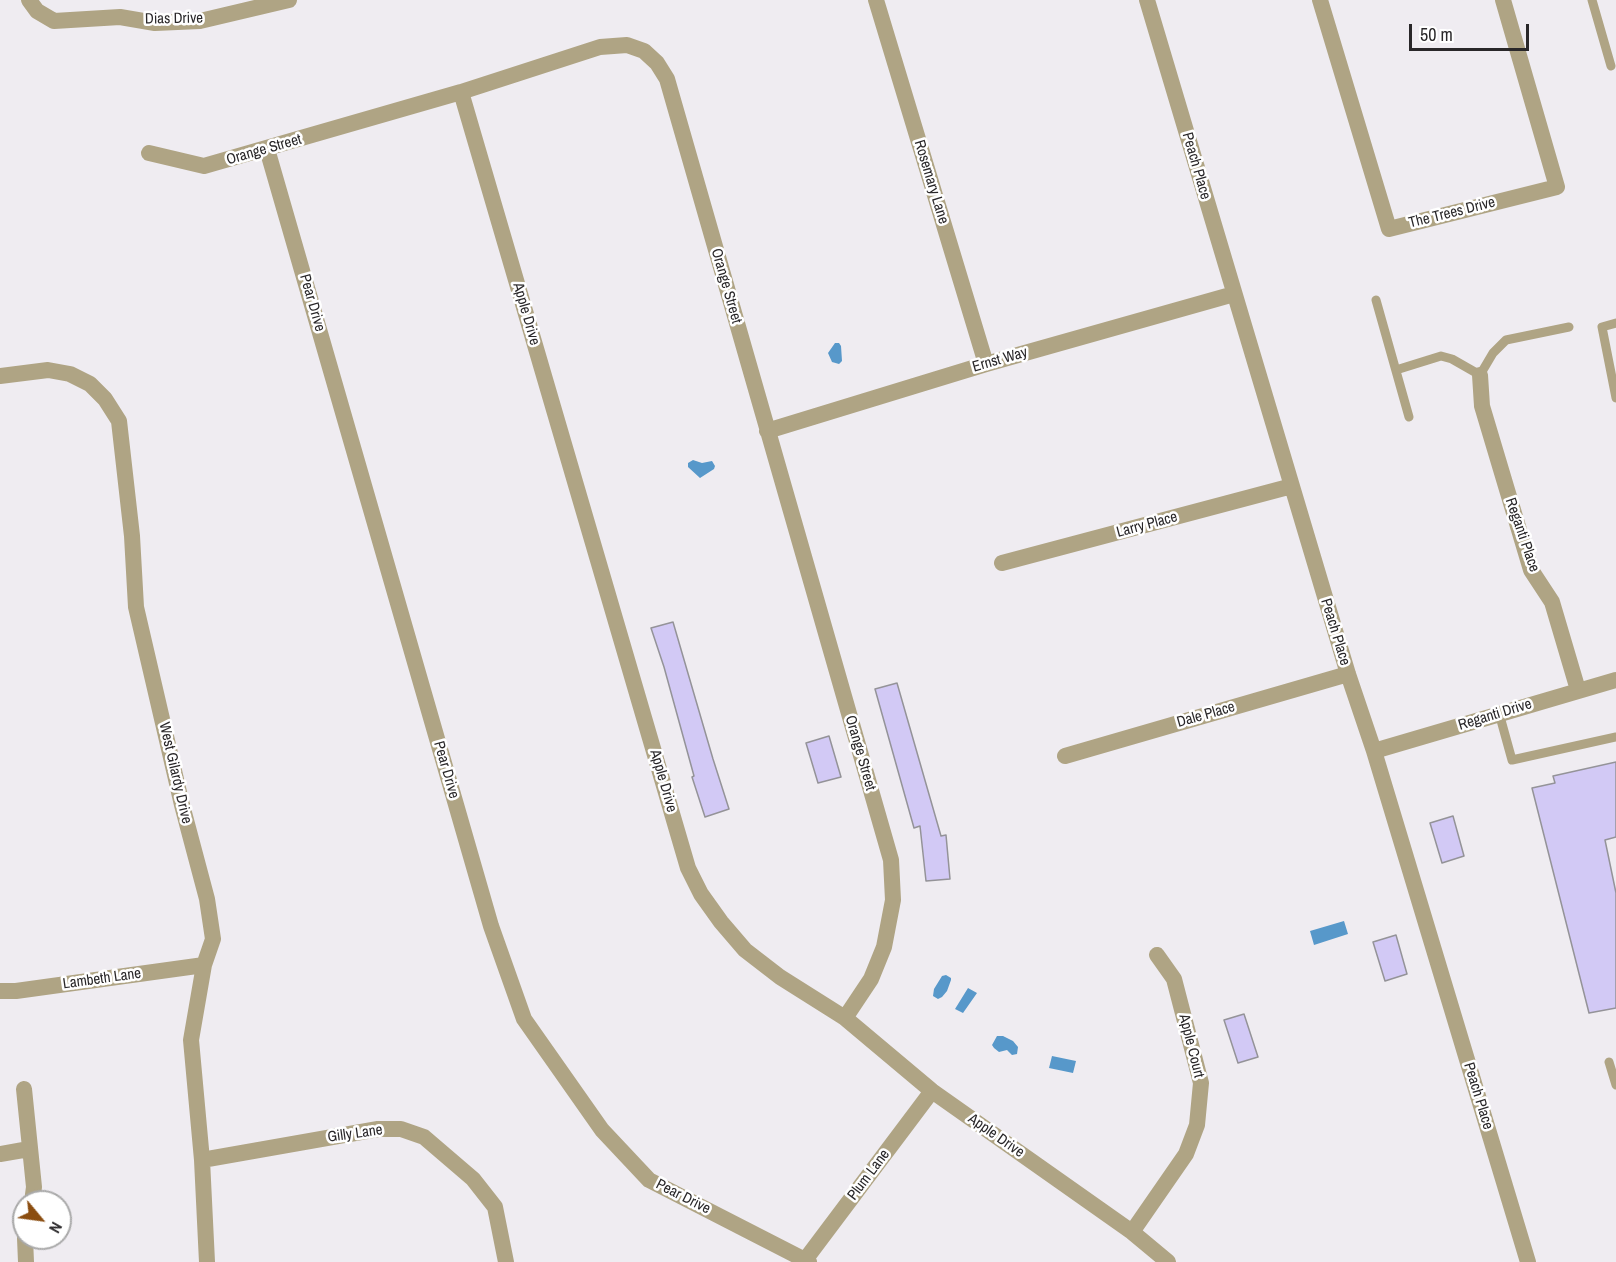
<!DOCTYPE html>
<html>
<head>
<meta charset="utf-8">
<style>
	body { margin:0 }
	#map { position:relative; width:1616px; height:1262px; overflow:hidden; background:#efecf1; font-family:"Archivo Narrow",sans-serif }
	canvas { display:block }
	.north { position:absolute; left:12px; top:1190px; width:60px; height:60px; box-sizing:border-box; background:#fff; border:2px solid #a9a9a9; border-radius:50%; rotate:119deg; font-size:16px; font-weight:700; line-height:24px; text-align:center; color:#292729 }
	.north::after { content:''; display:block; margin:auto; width:21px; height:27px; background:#8b4d10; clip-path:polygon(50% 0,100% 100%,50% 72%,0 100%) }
	.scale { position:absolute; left:1409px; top:24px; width:120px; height:27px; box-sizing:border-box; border:3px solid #292729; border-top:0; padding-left:8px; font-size:18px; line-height:21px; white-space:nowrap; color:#292729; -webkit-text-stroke:4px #fff; paint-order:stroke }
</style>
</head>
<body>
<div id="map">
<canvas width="1616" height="1262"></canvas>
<div class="north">N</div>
<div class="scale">50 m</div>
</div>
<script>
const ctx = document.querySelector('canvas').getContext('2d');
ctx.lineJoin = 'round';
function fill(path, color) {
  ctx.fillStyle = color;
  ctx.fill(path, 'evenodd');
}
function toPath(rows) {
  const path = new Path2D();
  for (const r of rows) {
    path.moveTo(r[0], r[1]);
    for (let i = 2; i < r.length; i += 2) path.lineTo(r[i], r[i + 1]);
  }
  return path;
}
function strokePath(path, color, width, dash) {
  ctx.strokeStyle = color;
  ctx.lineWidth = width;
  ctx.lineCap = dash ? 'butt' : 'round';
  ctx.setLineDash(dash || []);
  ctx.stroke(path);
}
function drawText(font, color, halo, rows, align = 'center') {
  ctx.font = font + ' "Archivo Narrow",sans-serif';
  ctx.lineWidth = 5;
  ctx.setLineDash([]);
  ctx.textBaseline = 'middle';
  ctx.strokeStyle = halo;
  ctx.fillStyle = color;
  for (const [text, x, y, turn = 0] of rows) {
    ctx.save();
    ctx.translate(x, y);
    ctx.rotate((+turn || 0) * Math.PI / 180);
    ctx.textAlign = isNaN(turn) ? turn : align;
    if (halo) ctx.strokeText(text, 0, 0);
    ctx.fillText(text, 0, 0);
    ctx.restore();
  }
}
fill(toPath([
	[835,343,839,343,841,346,842,361,839,364,832,362,828,353],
	[693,460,702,463,712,461,715,466,714,469,700,478,688,467,688,463],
	[1344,921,1348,934,1314,945,1310,931],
	[946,975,951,978,951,980,947,991,942,997,938,999,933,996,934,989,942,976],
	[968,988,977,993,963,1013,955,1009],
	[997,1036,1003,1036,1013,1041,1018,1047,1017,1054,1012,1055,1007,1050,999,1052,994,1048,992,1045],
	[1052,1056,1076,1061,1073,1073,1049,1068]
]), '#5798ca');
const building = toPath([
	[673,622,713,759,729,809,705,817,692,777,694,776,664,667,651,628,673,622],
	[897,683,941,836,946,835,950,879,926,881,920,826,914,828,875,689,897,683],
	[829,736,841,777,818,783,806,743,829,736],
	[1616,762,1616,837,1605,840,1616,893,1616,1008,1589,1013,1532,788,1555,783,1553,776,1616,762],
	[1453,816,1464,856,1442,863,1430,823,1453,816],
	[1396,935,1407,974,1385,981,1373,942,1396,935],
	[1244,1014,1258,1057,1238,1063,1224,1020,1244,1014]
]);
fill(building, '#d2c9f5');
strokePath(building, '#949398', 1.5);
strokePath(toPath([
	[1592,0,1611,66],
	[1376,300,1409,417],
	[1616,323,1602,327,1616,398],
	[1396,370,1441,356,1452,359,1480,375,1493,353,1506,340,1569,327],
	[1499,713,1512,760,1616,737],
	[1609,1062,1616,1085]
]), '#afa484', 9);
strokePath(toPath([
	[29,0,37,11,54,21,120,17,155,23,200,21,289,0],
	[876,0,986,364],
	[1147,0,1348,674,1374,751,1528,1262],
	[1320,0,1389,229,1557,187,1503,0],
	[461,92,688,868,701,894,721,922,745,950,780,977,845,1018,932,1091,1132,1232,1168,1262],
	[267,149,491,926,524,1019,602,1130,649,1180,809,1262],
	[149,153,204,166,461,92,600,47,627,45,644,51,657,63,667,79,891,860,893,900,884,947,871,979,845,1018],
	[1480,375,1482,406,1531,570,1552,602,1578,690],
	[0,376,48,370,70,374,90,384,105,399,119,421,132,536,136,607,182,805,207,899,213,939,204,965,191,1040,202,1160,207,1262],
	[767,431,986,364,1234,294],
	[1002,563,1292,486],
	[1374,751,1616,680],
	[1065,756,1348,674],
	[0,991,16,991,204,965],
	[24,1089,34,1187,32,1202],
	[0,1154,29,1149],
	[202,1160,378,1129,401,1129,424,1137,473,1179,495,1207,506,1262],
	[1132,1232,1186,1154,1197,1125,1201,1083,1174,979,1157,955],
	[25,1238,26,1262],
	[805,1260,932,1091]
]), '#afa484', 16);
drawText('15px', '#292729', '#fff', [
	["Dias Drive",174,19,-1],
	["Orange Street",264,150,-16],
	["Peach Place",1196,166,74],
	["Rosemary Lane",931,182,73],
	["The Trees Drive",1452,213,-14],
	["Orange Street",726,286,74],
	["Pear Drive",312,303,74],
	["Apple Drive",526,314,74],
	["Ernst Way",1000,360,-16],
	["Larry Place",1147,525,-15],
	["Reganti Place",1522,535,71],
	["Peach Place",1335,632,73],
	["Dale Place",1206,715,-16],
	["Reganti Drive",1495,715,-17],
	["Orange Street",860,753,74],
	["Pear Drive",446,770,74],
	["West Gilardy Drive",175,773,77],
	["Apple Drive",663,781,74],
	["Lambeth Lane",102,979,-8],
	["Apple Court",1191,1046,76],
	["Peach Place",1478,1096,73],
	["Gilly Lane",355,1134,-8],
	["Apple Drive",996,1136,35],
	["Plum Lane",869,1175,-53],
	["Pear Drive",683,1197,27]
]);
</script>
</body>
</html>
